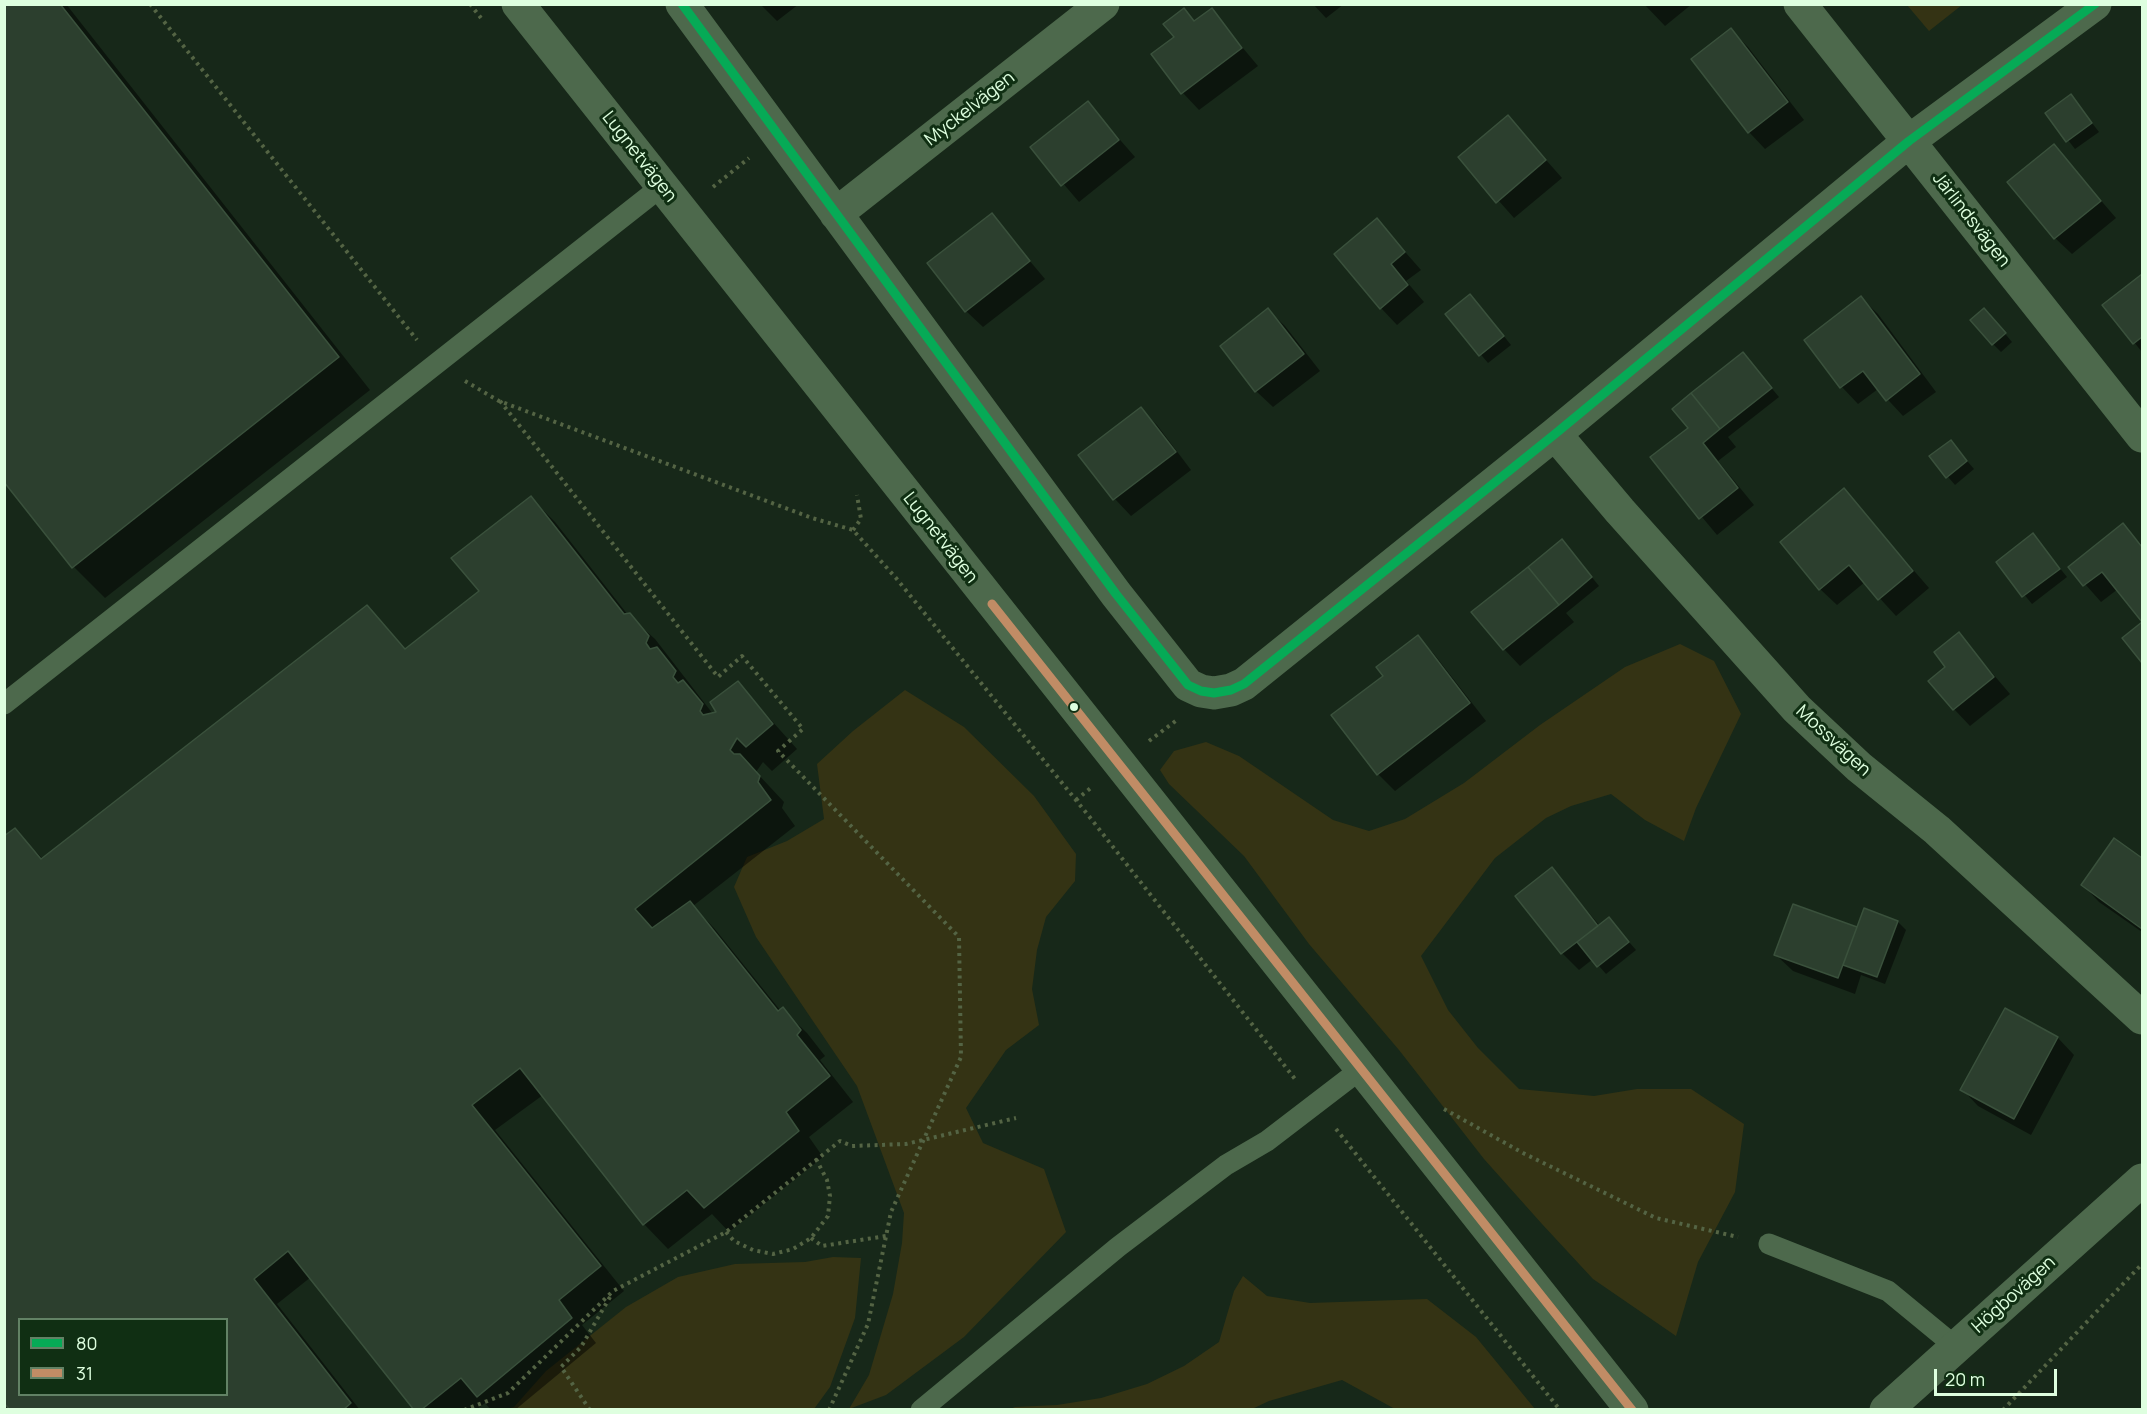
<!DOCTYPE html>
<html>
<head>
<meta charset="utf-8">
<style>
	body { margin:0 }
	#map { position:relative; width:2147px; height:1414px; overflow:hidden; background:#172819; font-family:Manrope,sans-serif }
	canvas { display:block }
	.frame { position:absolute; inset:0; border:6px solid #deffdf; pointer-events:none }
	.legend { position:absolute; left:18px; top:1318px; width:210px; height:78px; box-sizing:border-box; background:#102f13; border:2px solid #628265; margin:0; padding:8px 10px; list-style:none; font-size:18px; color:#deffdf }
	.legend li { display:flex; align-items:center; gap:12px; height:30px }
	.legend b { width:30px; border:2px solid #628265 }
	.scale { position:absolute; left:1934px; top:1369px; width:123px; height:27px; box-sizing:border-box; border:3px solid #deffdf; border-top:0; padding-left:8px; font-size:18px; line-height:21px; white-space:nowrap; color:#deffdf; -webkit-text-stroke:4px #102f13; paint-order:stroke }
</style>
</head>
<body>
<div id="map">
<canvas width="2147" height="1414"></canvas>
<div class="frame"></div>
<ul class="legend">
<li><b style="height:8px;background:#06aa56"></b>80</li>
<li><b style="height:8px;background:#c18c65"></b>31</li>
</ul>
<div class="scale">20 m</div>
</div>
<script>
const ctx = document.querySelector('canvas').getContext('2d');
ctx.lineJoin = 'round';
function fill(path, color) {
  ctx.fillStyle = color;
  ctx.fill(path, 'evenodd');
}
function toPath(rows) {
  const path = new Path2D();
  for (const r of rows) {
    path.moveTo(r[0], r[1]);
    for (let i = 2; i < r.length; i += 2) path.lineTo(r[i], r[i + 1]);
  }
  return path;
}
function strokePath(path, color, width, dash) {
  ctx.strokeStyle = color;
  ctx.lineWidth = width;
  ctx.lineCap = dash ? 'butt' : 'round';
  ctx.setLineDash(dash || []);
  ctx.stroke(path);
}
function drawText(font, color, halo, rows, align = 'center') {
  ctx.font = font + ' Manrope,sans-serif';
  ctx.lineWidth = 6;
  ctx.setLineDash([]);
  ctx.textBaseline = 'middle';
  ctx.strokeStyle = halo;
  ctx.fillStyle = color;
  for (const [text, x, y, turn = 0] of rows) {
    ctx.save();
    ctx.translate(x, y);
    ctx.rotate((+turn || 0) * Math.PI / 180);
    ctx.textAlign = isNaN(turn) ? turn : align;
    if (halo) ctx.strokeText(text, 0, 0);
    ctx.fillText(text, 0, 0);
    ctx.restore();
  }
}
fill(toPath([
	[1907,5,1962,5,1929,31],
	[1680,644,1714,661,1741,714,1696,808,1684,841,1645,820,1611,794,1571,806,1546,818,1495,858,1421,956,1448,1010,1478,1048,1519,1089,1594,1096,1637,1089,1691,1089,1744,1124,1735,1192,1698,1262,1676,1336,1593,1279,1542,1224,1484,1159,1399,1050,1309,944,1244,856,1169,784,1160,770,1174,751,1206,742,1239,756,1333,820,1369,831,1405,819,1464,783,1540,725,1625,667],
	[905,690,964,727,1034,796,1076,854,1075,881,1046,917,1037,950,1032,989,1039,1025,1006,1050,966,1108,983,1143,1044,1169,1066,1232,964,1337,886,1395,849,1409,869,1375,893,1294,902,1243,904,1213,857,1086,756,937,734,887,747,857,787,841,824,819,817,764,853,731],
	[833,1257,861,1258,855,1318,830,1387,814,1409,507,1409,514,1407,546,1371,626,1307,678,1277,735,1264,805,1262],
	[1243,1276,1267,1296,1310,1303,1427,1299,1476,1337,1535,1409,1395,1409,1342,1380,1269,1401,1252,1409,1010,1409,1015,1407,1057,1405,1101,1398,1147,1384,1184,1366,1219,1342,1234,1291]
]), '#343314');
fill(toPath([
	[4,4,66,4,370,390,105,598,74,567],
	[760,4,799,4,777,21],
	[1313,4,1344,4,1326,18],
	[1644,4,1692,4,1665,26],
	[1184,10,1196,22,1211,10,1258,66,1199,110,1183,93,1153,54,1176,37],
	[1731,30,1748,47,1804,120,1765,149,1749,132],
	[2071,96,2099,132,2075,149,2047,113],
	[1088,103,1135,157,1079,202,1032,147],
	[1508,117,1562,178,1514,218,1460,157],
	[2054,146,2116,218,2072,254,2055,238],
	[991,215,1045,279,983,327,966,311],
	[1377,220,1421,270,1406,281,1424,302,1397,325,1381,308],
	[2142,276,2142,352,2104,305],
	[1861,298,1878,314,1936,392,1903,416,1878,389,1858,404,1842,387,1806,340],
	[1478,304,1511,345,1488,363,1447,314],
	[1268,310,1285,326,1320,371,1273,407,1256,391],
	[1992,318,2012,342,2001,352,1993,344],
	[1743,354,1779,397,1728,437,1736,447,1718,461,1754,505,1717,535,1652,457,1690,428],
	[1140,409,1157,425,1191,470,1131,516,1115,499,1080,455],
	[1951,442,1974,469,1955,485,1931,457],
	[1844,490,1929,588,1896,616,1865,582,1837,605,1820,589],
	[531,498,555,522,628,615,655,639,713,714,718,712,738,683,797,749,772,771,763,762,756,772,784,802,782,808,795,826,693,906,714,928,780,1010,782,1009,807,1033,825,1056,820,1060,853,1102,809,1137,823,1157,729,1232,712,1214,668,1249,644,1224,543,1095,495,1130,624,1291,582,1325,596,1343,515,1410,491,1410,485,1403,476,1410,416,1410,311,1277,277,1304,360,1410,12,1410,15,830,43,859,367,607,407,650,481,591],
	[20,1320,226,1320,226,1394,20,1394],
	[2123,525,2142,545,2142,620,2118,589,2101,602,2070,567],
	[2033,535,2067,577,2032,604,1998,563],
	[1569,549,1599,586,1566,613,1574,622,1520,666,1504,649],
	[2142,623,2142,661,2124,638],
	[1959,634,2010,694,1970,726,1954,709,1947,667],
	[1418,637,1434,654,1486,721,1395,791,1378,774,1333,715,1385,676],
	[2114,840,2142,860,2142,932,2099,902,2083,885],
	[1552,869,1600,926,1609,919,1636,950,1606,974,1593,959,1579,970,1562,953,1518,896],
	[1865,910,1898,922,1906,930,1885,984,1861,975,1855,994,1793,971,1776,955,1857,929],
	[2005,1010,2058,1038,2074,1055,2031,1135,1978,1106,1962,1089]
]), '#0007');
const building = toPath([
	[4,4,60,4,339,357,72,568,4,482,4,4],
	[1184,8,1194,21,1212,8,1242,48,1181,94,1151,54,1174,37,1163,24,1184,8],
	[1731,28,1788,102,1748,133,1691,59,1731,28],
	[2071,94,2092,123,2066,142,2045,113,2071,94],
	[1088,101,1119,140,1061,186,1030,147,1088,101],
	[1508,115,1546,160,1496,203,1458,157,1508,115],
	[2054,144,2101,201,2054,239,2007,182,2054,144],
	[992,213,1030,261,965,312,927,263,992,213],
	[1377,218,1405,252,1391,264,1408,285,1380,309,1334,254,1377,218],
	[2142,274,2142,337,2133,344,2102,305,2142,274],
	[1470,294,1504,336,1479,356,1445,314,1470,294],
	[1861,296,1920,374,1886,401,1863,371,1840,388,1804,340,1861,296],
	[1268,308,1304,354,1255,392,1220,346,1268,308],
	[1984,308,2006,333,1992,345,1970,320,1984,308],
	[1743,352,1772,388,1720,429,1691,393,1743,352],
	[1691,393,1720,429,1703,443,1738,488,1699,519,1650,457,1688,428,1672,409,1691,393],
	[1141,407,1176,452,1113,500,1078,455,1141,407],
	[1951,440,1967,461,1946,478,1929,456,1951,440],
	[1844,488,1913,571,1878,600,1849,565,1819,590,1780,542,1844,488],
	[531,496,624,614,630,613,649,636,646,643,650,649,657,647,676,671,673,677,678,683,683,680,703,704,700,711,703,715,716,712,710,702,738,681,773,724,746,747,737,738,730,750,734,754,740,754,760,776,758,782,771,800,635,909,652,928,690,901,778,1011,783,1007,801,1030,797,1035,830,1076,786,1112,799,1131,704,1208,687,1190,643,1225,520,1068,472,1105,601,1266,559,1300,572,1318,477,1397,461,1378,421,1410,414,1410,288,1251,254,1279,351,1403,343,1410,10,1410,4,1403,4,836,15,828,41,859,367,605,405,649,479,591,451,558,531,496],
	[20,1320,226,1320,226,1394,20,1394,20,1320],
	[2123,523,2142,547,2142,663,2122,638,2142,622,2102,572,2083,586,2068,567,2123,523],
	[2033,533,2060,569,2022,597,1996,562,2033,533],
	[1562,539,1592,577,1559,605,1528,567,1562,539],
	[1528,567,1559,605,1503,650,1471,612,1528,567],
	[1959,632,1994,677,1953,710,1928,681,1945,667,1934,652,1959,632],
	[1418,635,1470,703,1377,775,1331,715,1383,676,1376,667,1418,635],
	[2114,838,2142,858,2142,929,2081,885,2114,838],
	[1552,867,1598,926,1561,954,1515,896,1552,867],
	[1793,904,1857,927,1838,978,1774,955,1793,904],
	[1864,908,1898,921,1877,977,1843,965,1864,908],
	[1609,917,1629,942,1597,967,1577,942,1609,917],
	[2005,1008,2058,1037,2014,1119,1960,1090,2005,1008]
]);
fill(building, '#2c3f2e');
strokePath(building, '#3a513c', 1.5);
strokePath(toPath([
	[150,4,417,340],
	[470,4,481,18],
	[713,187,749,158],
	[465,381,499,401,812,518,853,530,896,578,1088,815,1295,1079],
	[500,401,718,677,742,656,803,729,778,751,959,937,961,1057,891,1212,868,1324,829,1410],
	[853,530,861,519,857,495],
	[1149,741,1177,720],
	[1076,800,1092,787],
	[1444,1109,1523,1153,1656,1218,1738,1237],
	[1336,1129,1560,1410],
	[726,1232,734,1241,753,1250,773,1254,793,1249,811,1238,828,1216,830,1196,827,1180,816,1159],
	[811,1238,822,1246,886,1236],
	[464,1410,508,1393,613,1291,726,1232,840,1141,852,1146,906,1144,1016,1118],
	[590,1410,561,1367,581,1347,610,1297],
	[2003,1410,2142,1264]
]), '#546444', 4, [3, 4.5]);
strokePath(toPath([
	[4,704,662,186],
	[1769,1244,1888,1291,1956,1347],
	[921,1410,1118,1247,1226,1165,1267,1141,1361,1069]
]), '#4d694c', 21);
strokePath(toPath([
	[682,4,1116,594,1188,685,1201,691,1214,693,1231,690,1244,684,1555,434,1909,141,2095,4],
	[1800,4,2142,436],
	[836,214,1103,4],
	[1555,434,1620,511,1797,709,1859,767,1937,830,2142,1018],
	[1886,1410,2142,1180]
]), '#4d694c', 33);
strokePath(toPath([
	[518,4,1632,1410]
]), '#4d694c', 33);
strokePath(toPath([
	[682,4,1116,594,1188,685,1201,691,1214,693,1231,690,1244,684,1555,434,1909,141,2095,4]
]), '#06aa56', 9);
strokePath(toPath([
	[992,604,1632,1410]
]), '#c18c65', 9);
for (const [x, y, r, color] of [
	[1074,707,5,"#deffdf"]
]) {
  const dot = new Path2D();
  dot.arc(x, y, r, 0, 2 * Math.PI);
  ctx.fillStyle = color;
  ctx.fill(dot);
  strokePath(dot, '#102f13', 2);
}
drawText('18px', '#deffdf', '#102f13', [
	["Myckelvägen",970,109,-38],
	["Lugnetvägen",639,157,52],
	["Järlindsvägen",1971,220,52],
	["Lugnetvägen",940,538,52],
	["Mossvägen",1833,741,43],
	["Högbovägen",2014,1295,-42]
]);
</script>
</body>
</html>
